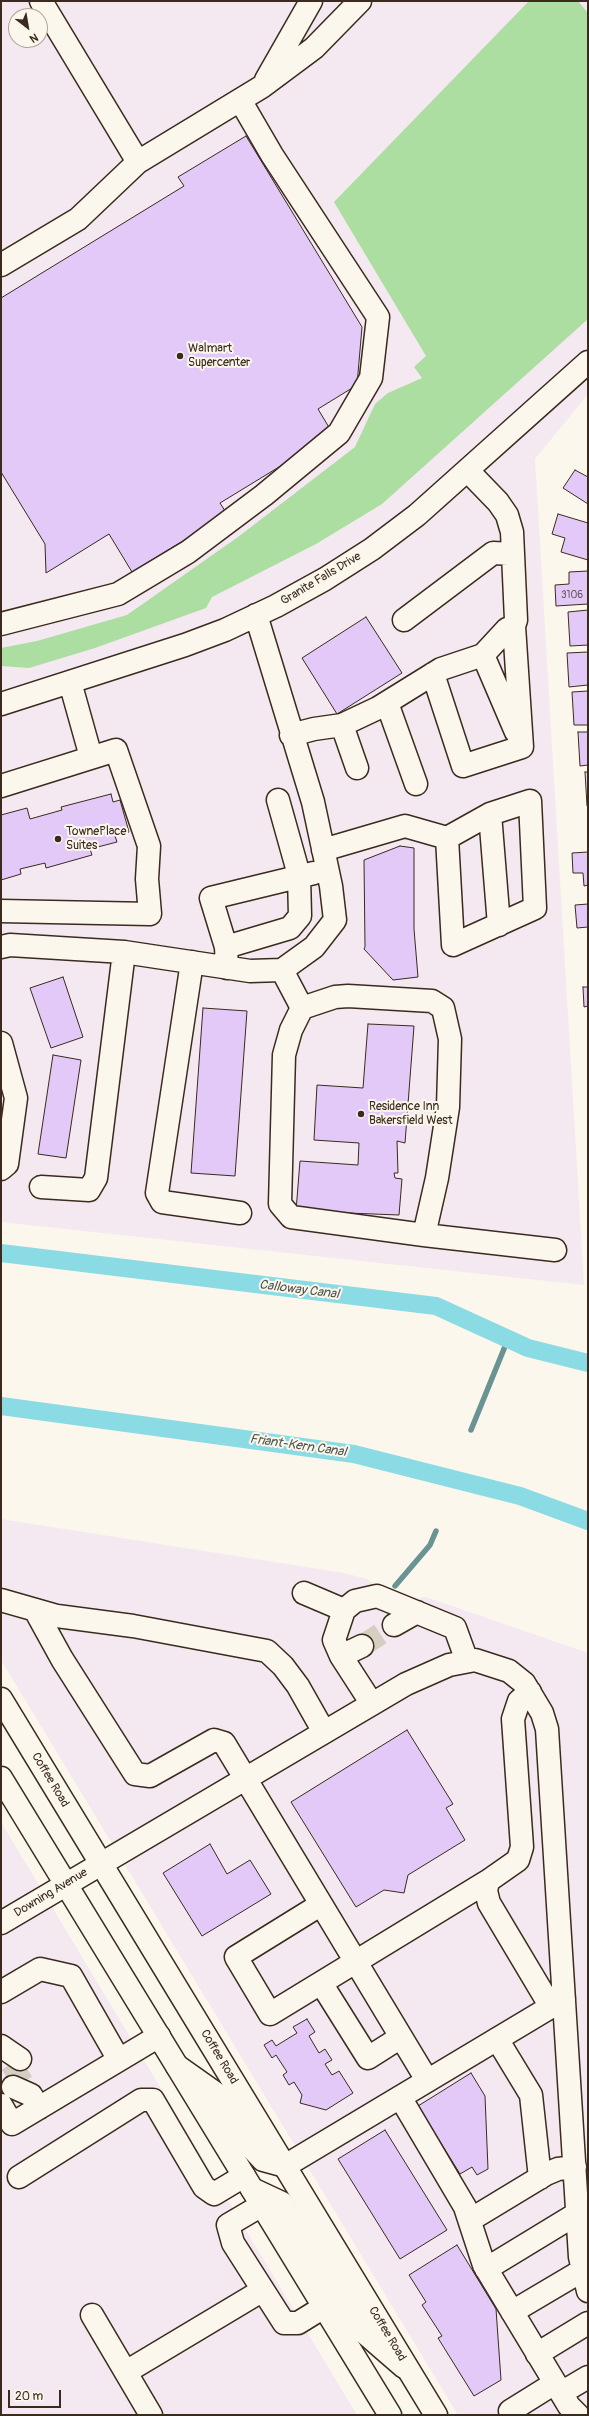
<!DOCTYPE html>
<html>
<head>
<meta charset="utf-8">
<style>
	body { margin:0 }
	#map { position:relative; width:589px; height:2416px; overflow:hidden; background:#fbf7ec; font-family:Pangolin,sans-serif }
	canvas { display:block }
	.frame { position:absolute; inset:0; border:2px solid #3b2a1e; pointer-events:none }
	.north { position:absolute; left:8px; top:8px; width:40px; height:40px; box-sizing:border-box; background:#fbf7ec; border:1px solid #aea59a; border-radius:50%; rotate:149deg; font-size:11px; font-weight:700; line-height:16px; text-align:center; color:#3b2a1e }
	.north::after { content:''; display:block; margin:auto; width:14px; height:18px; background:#3b2a1e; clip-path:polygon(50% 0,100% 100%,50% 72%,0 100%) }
	.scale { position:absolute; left:8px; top:2390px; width:53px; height:18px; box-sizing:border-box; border:2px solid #3b2a1e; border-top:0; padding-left:5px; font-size:12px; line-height:14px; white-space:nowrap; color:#3b2a1e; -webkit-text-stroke:3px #fbf7ec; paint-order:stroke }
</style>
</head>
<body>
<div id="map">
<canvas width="589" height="2416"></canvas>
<div class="frame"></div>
<div class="north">N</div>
<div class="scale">20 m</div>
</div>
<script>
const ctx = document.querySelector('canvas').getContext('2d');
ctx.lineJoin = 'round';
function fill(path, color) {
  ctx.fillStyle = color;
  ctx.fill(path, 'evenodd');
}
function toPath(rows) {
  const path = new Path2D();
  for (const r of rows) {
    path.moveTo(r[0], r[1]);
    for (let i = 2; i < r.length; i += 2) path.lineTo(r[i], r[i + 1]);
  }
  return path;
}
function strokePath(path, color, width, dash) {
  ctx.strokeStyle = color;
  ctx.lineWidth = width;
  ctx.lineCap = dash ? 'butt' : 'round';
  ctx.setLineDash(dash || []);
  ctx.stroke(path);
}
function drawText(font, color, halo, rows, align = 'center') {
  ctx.font = font + ' Pangolin,sans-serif';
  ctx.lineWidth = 4;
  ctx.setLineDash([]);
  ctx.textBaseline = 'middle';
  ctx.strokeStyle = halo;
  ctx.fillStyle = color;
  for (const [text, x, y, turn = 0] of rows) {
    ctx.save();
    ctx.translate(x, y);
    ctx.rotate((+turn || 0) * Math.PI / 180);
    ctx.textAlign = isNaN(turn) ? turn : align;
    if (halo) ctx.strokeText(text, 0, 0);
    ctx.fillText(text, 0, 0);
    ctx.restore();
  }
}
fill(toPath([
	[1,1,588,1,588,394,535,459,584,1285,1,1222],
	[16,16,40,16,40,40,16,40],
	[1,1519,344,1573,367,1579,377,1586,417,1598,426,1597,588,1653,588,2415,458,2415,1,1660],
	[1,1822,357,2415,1,2415]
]), '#f4e9f0');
fill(toPath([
	[529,1,578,1,588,13,588,319,382,504,316,544,212,597,206,608,95,648,29,668,1,666,1,648,37,641,127,615,238,537,355,447,375,404,388,393,422,378,414,367,426,356,334,202]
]), '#abdea0');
strokePath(toPath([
	[471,1430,508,1339],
	[395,1586,430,1545,436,1531]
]), '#6a9494', 5.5);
strokePath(toPath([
	[1,1253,436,1306,528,1348,588,1363],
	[1,1406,354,1454,520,1496,588,1521]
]), '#8adbe3', 18);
const building = toPath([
	[246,136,362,327,357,385,318,409,333,434,220,503,227,514,132,572,109,534,46,573,45,544,1,472,1,298,184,186,178,177,246,136],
	[575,470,588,477,588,504,563,488,575,470],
	[558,514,588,523,588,560,561,552,565,538,552,534,558,514],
	[588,571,588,604,556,606,555,585,569,584,569,572,588,571],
	[588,610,588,645,570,646,568,612,588,610],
	[366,617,402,673,337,714,302,658,366,617],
	[588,652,588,685,569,687,567,653,588,652],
	[588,691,588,725,574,725,572,692,588,691],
	[578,732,588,732,588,765,580,766,578,732],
	[585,772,588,772,588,806,587,806,585,772],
	[111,794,113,802,120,800,129,832,115,836,117,842,90,849,92,855,46,868,45,863,20,869,21,874,1,880,1,815,27,808,30,819,62,810,61,807,111,794],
	[400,846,414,848,414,929,418,977,393,980,364,949,365,947,364,860,400,846],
	[588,852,588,885,584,886,583,873,573,873,572,853,588,852],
	[588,904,588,927,577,928,575,905,588,904],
	[63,977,83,1037,51,1048,30,988,63,977],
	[583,987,588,987,588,1006,584,1007,583,987],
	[203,1008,247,1011,235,1176,191,1173,203,1008],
	[368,1024,414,1026,405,1143,397,1141,398,1173,394,1173,395,1178,402,1179,399,1215,296,1211,300,1161,358,1165,359,1143,314,1140,317,1085,363,1088,368,1024],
	[53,1055,81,1060,66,1158,38,1154,53,1055],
	[407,1730,453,1804,446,1808,465,1840,408,1875,404,1893,384,1890,356,1907,291,1802,407,1730],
	[210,1844,227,1874,250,1860,271,1894,202,1936,163,1873,210,1844],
	[307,2019,315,2032,309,2036,319,2053,325,2049,332,2060,325,2064,332,2075,339,2071,353,2093,326,2110,300,2103,302,2095,294,2082,289,2085,283,2075,287,2072,276,2055,272,2058,264,2045,272,2040,276,2046,297,2033,293,2027,307,2019],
	[471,2073,485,2096,488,2169,477,2175,472,2167,460,2174,418,2106,471,2073],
	[385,2130,447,2230,400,2259,338,2159,385,2130],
	[457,2245,496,2309,501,2380,474,2396,438,2338,442,2336,422,2305,426,2302,409,2275,457,2245]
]);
fill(building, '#e3c9f8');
strokePath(building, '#3b2a1e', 1);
strokePath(toPath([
	[362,1646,394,1625],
	[11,2064,23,2083]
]), '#d5cec3', 22, [22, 11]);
const minor = toPath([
	[41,1,138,162],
	[266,80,311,1],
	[1,265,78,219,138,162,263,86,314,48,360,1],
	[404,620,493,553,513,554],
	[1,624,118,594,188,552,264,495,339,433,371,378,378,317,272,155,240,100],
	[483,655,516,732],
	[433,674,463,766,522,747,514,626],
	[70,682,91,757],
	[387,703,416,784],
	[1,704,185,645,225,630,276,606,325,579,372,549,417,515,588,362],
	[342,725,357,768],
	[291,735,314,729,342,725,378,708,441,669,483,655,507,629,514,626,516,620,512,532,507,515,498,502,468,471],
	[1,786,116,750,149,846,147,879,150,914,1,911],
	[490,814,499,925],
	[323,850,405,826,447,838,453,945,535,908,530,801,490,814,447,838],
	[1,947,10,945,124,952,250,971,282,970,314,947,335,920,331,886,313,802,256,615],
	[226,947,211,898,314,873],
	[192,962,157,1193,162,1202,240,1213],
	[227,968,226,947,290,928,300,916,299,875,278,800],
	[282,970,302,1008,291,1030,284,1055,280,1204,291,1217,424,1235,555,1250],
	[302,1008,335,997,348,996,432,1001,443,1008,450,1039,448,1107,437,1178,424,1235],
	[1,1043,16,1098,7,1164,1,1169],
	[41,1187,89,1190,96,1178,124,952],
	[304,1593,344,1610],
	[1,1600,57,1616,133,1626,267,1651,283,1666,298,1686,324,1732],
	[35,1610,62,1659,135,1774,150,1776,214,1740,224,1743,427,2080],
	[394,1625,417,1612],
	[341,1656,362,1646],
	[530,1692,519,1701,513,1719,522,1847,518,1860,488,1881,486,1891,489,1903,551,2007],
	[372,1704,341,1656,334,1640,344,1610,355,1601,377,1596,455,1628,467,1661],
	[320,1905,236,1957,270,2014,488,1881],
	[1,1923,406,1684,449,1665,475,1660,509,1671,524,1683,542,1713,547,1729,580,2257,588,2291],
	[321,1983,368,2058,401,2037],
	[1,1992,40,1969,71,1976,119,2060],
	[497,2039,531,2095,540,2178],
	[1,2046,20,2059],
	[177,2066,218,2095,248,2144,263,2160,285,2166,564,1999],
	[13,2087,31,2095,39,2108],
	[400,2097,465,2207,484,2265,569,2406,578,2415],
	[1,2105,12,2124,159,2036],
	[19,2177,141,2100,153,2100,204,2187,214,2194,244,2176],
	[252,2189,282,2203,359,2328,404,2367],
	[262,2205,228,2225,233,2243,284,2323,298,2323,324,2307],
	[470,2220,546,2174,558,2169,575,2167],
	[486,2269,578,2213],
	[512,2312,583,2270],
	[92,2315,151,2415],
	[537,2354,588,2323],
	[126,2372,263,2290],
	[561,2393,588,2377],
	[512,2415,510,2411,555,2383]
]);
const major = toPath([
	[1,1699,436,2415],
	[1,1778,390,2415]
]);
strokePath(minor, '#3b2a1e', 25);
strokePath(major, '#3b2a1e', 25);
strokePath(minor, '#fbf7ec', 22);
strokePath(major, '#fbf7ec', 22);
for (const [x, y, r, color] of [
	[180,356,4,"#3b2a1e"],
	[58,839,4,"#3b2a1e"],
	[361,1114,4,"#3b2a1e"]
]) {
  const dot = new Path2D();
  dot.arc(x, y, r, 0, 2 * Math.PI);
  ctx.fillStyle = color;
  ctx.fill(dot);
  strokePath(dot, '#fbf7ec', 1.5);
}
drawText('10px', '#655254', null, [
	["3106",572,595]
]);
drawText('12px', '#3b2a1e', '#fbf7ec', [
	["Walmart",188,349],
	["Supercenter",188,363],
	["TownePlace",66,832],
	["Suites",66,846],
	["Residence Inn",369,1107],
	["Bakersfield West",369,1121]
], 'left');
drawText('12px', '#3b2a1e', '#fbf7ec', [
	["Granite Falls Drive",321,579,-31],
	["Coffee Road",50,1780,59],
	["Downing Avenue",51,1893,-31],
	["Coffee Road",219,2057,59],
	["Coffee Road",387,2334,59]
]);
drawText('italic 13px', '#4f564f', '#fbf7ec', [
	["Calloway Canal",299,1290,7],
	["Friant-Kern Canal",298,1446,8]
]);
</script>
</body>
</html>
